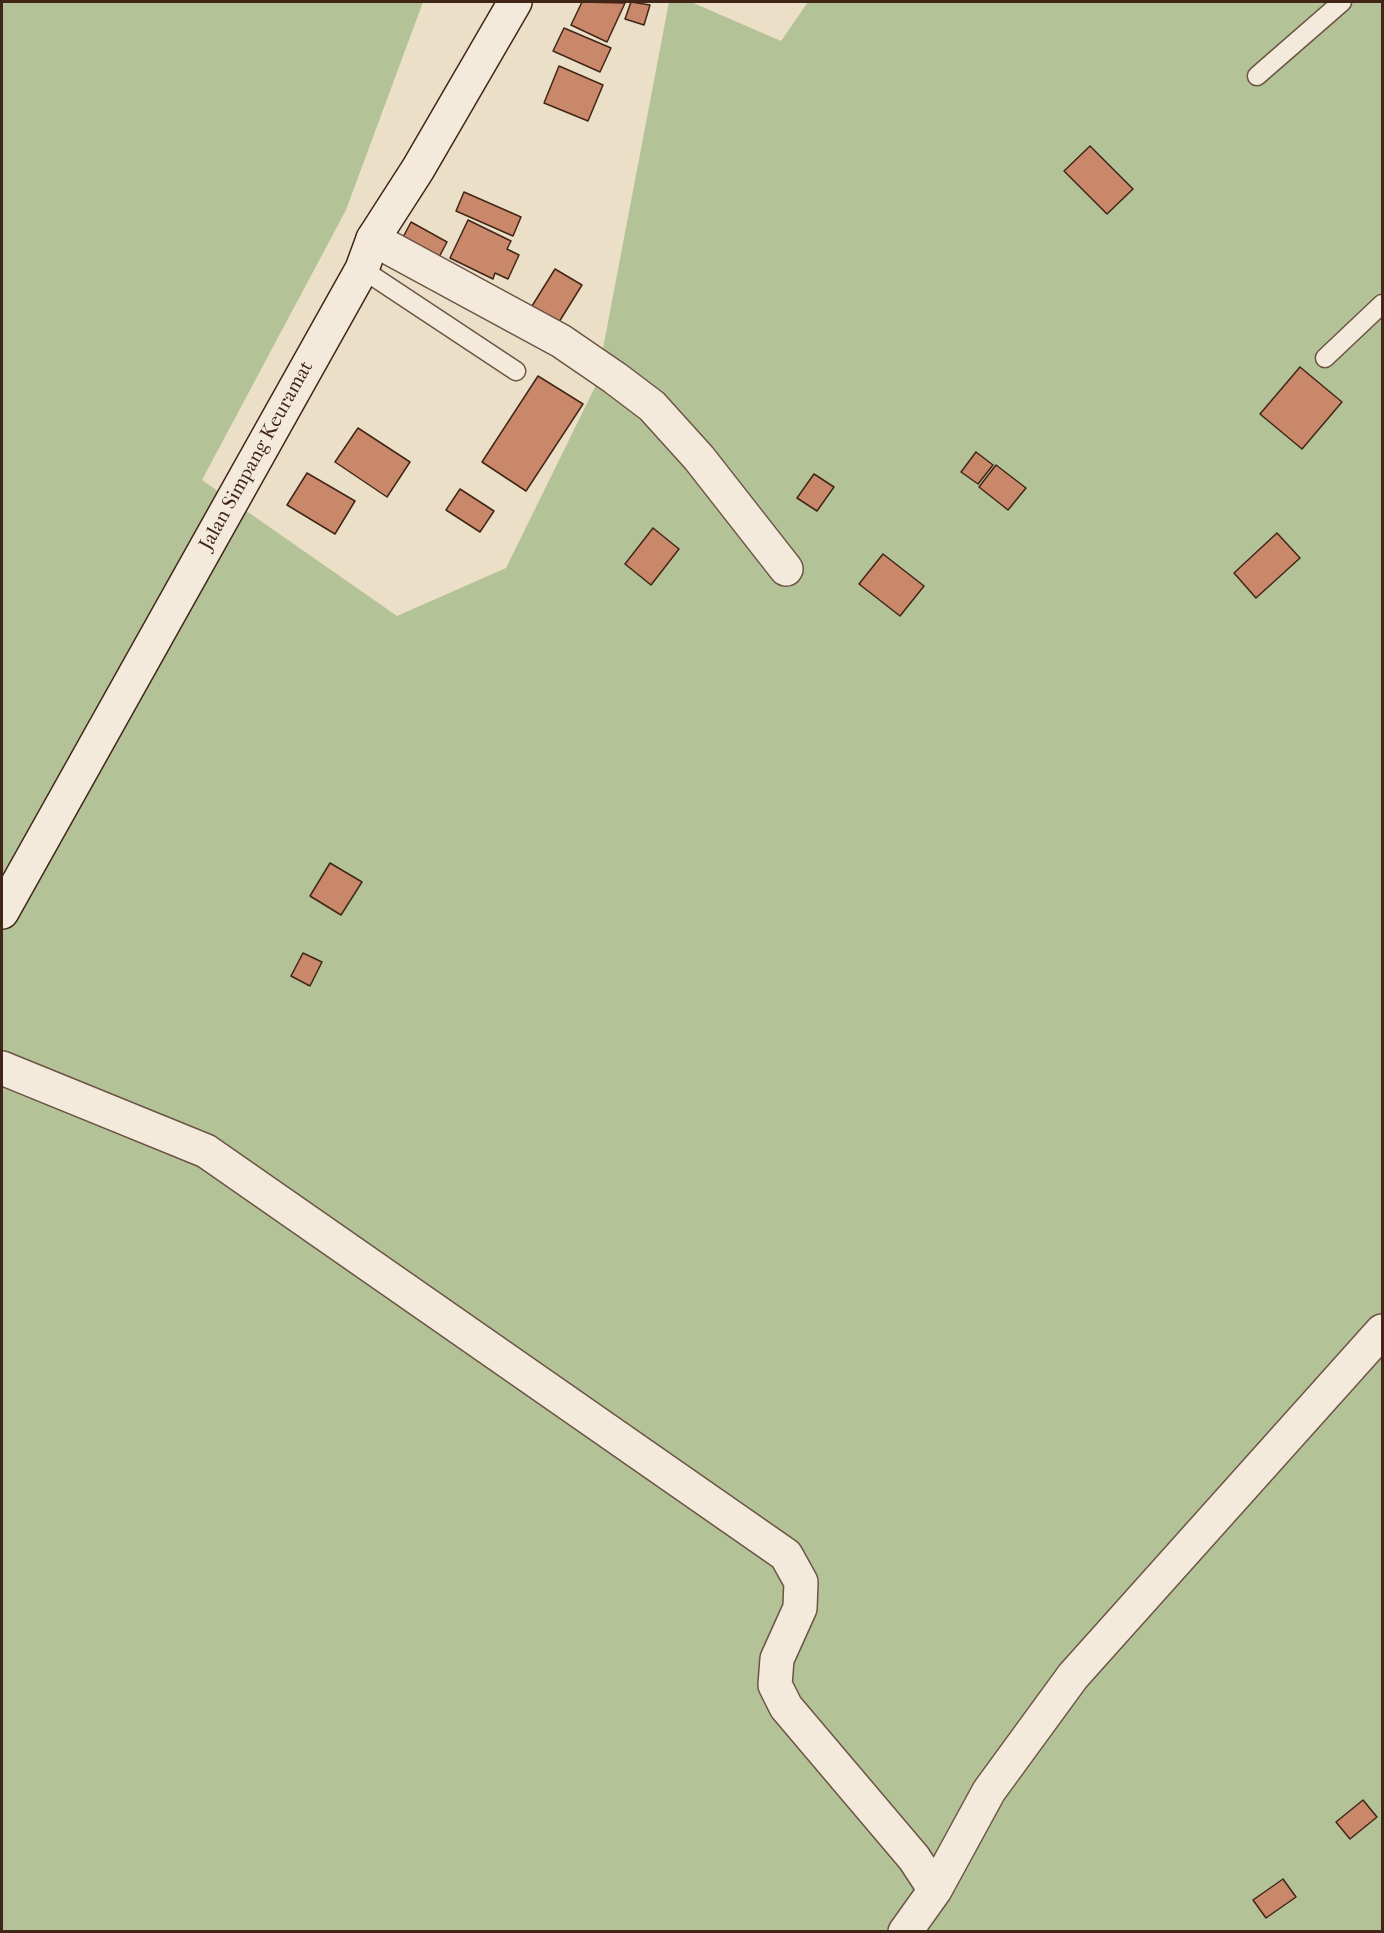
<!DOCTYPE html>
<html>
<head>
<meta charset="utf-8">
<style>
	body { margin:0 }
	#map { position:relative; width:1384px; height:1933px; overflow:hidden; background:#ecdfc7; font-family:"IM FELL French Canon",serif }
	canvas { display:block }
	.frame { position:absolute; inset:0; border:3px solid #412618; pointer-events:none }
</style>
</head>
<body>
<div id="map">
<canvas width="1384" height="1933"></canvas>
<div class="frame"></div>
</div>
<script>
const ctx = document.querySelector('canvas').getContext('2d');
ctx.lineJoin = 'round';
function fill(path, color) {
  ctx.fillStyle = color;
  ctx.fill(path, 'evenodd');
}
function toPath(rows) {
  const path = new Path2D();
  for (const r of rows) {
    path.moveTo(r[0], r[1]);
    for (let i = 2; i < r.length; i += 2) path.lineTo(r[i], r[i + 1]);
  }
  return path;
}
function strokePath(path, color, width, dash) {
  ctx.strokeStyle = color;
  ctx.lineWidth = width;
  ctx.lineCap = dash ? 'butt' : 'round';
  ctx.setLineDash(dash || []);
  ctx.stroke(path);
}
function drawText(font, color, halo, rows, align = 'center') {
  ctx.font = font + ' "IM FELL French Canon",serif';
  ctx.lineWidth = 6;
  ctx.setLineDash([]);
  ctx.textBaseline = 'middle';
  ctx.strokeStyle = halo;
  ctx.fillStyle = color;
  for (const [text, x, y, turn = 0] of rows) {
    ctx.save();
    ctx.translate(x, y);
    ctx.rotate((+turn || 0) * Math.PI / 180);
    ctx.textAlign = isNaN(turn) ? turn : align;
    if (halo) ctx.strokeText(text, 0, 0);
    ctx.fillText(text, 0, 0);
    ctx.restore();
  }
}
fill(toPath([
	[2,2,423,2,346,210,202,480,397,616,506,568,596,385,669,2,691,2,781,41,808,2,1382,2,1382,1931,2,1932]
]), '#b4c298');
const building = toPath([
	[582,2,625,3,607,42,571,25,582,2],
	[631,2,650,5,644,25,625,19,631,2],
	[564,28,611,48,600,72,553,51,564,28],
	[559,66,603,85,588,121,544,103,559,66],
	[1090,146,1133,189,1107,214,1064,171,1090,146],
	[464,192,521,217,513,236,456,211,464,192],
	[468,220,511,241,507,249,519,255,508,279,495,273,493,279,450,258,468,220],
	[411,222,447,242,437,261,401,241,411,222],
	[555,269,582,285,559,322,532,306,555,269],
	[1300,367,1342,402,1302,449,1260,414,1300,367],
	[538,376,583,404,526,491,482,462,538,376],
	[358,428,410,462,387,497,335,462,358,428],
	[976,452,993,465,978,484,961,472,976,452],
	[996,465,1026,488,1008,510,979,487,996,465],
	[307,473,355,501,335,534,287,505,307,473],
	[814,474,834,487,817,511,797,498,814,474],
	[460,489,494,511,480,532,446,510,460,489],
	[653,528,679,549,651,585,625,564,653,528],
	[1277,533,1300,558,1256,598,1234,573,1277,533],
	[883,554,924,586,900,616,859,584,883,554],
	[330,863,362,882,341,915,310,896,330,863],
	[303,953,322,962,310,986,291,976,303,953],
	[1363,1800,1377,1817,1350,1839,1336,1822,1363,1800],
	[1283,1879,1296,1897,1266,1918,1253,1900,1283,1879]
]);
fill(building, '#c9886a');
strokePath(building, '#412618', 1.5);
const lane = toPath([
	[1257,76,1342,2],
	[362,269,516,371],
	[1325,358,1382,304]
]);
const street = toPath([
	[373,239,561,341,615,378,652,406,699,458,786,569],
	[2,1068,206,1151,786,1555,801,1582,800,1608,777,1659,775,1685,786,1707,914,1858,935,1890],
	[905,1932,935,1890,989,1791,1073,1676,1382,1331]
]);
const secondary = toPath([
	[2,912,362,269,373,239,418,169,515,2]
]);
strokePath(lane, '#6c5444', 21);
strokePath(street, '#6c5444', 36);
strokePath(secondary, '#412618', 36);
strokePath(lane, '#f3eadb', 18);
strokePath(street, '#f3eadb', 33);
strokePath(secondary, '#f3eadb', 33);
drawText('20px', '#412618', '#f3eadb', [
	["Jalan Simpang Keuramat",257,456,-61]
]);
</script>
</body>
</html>
